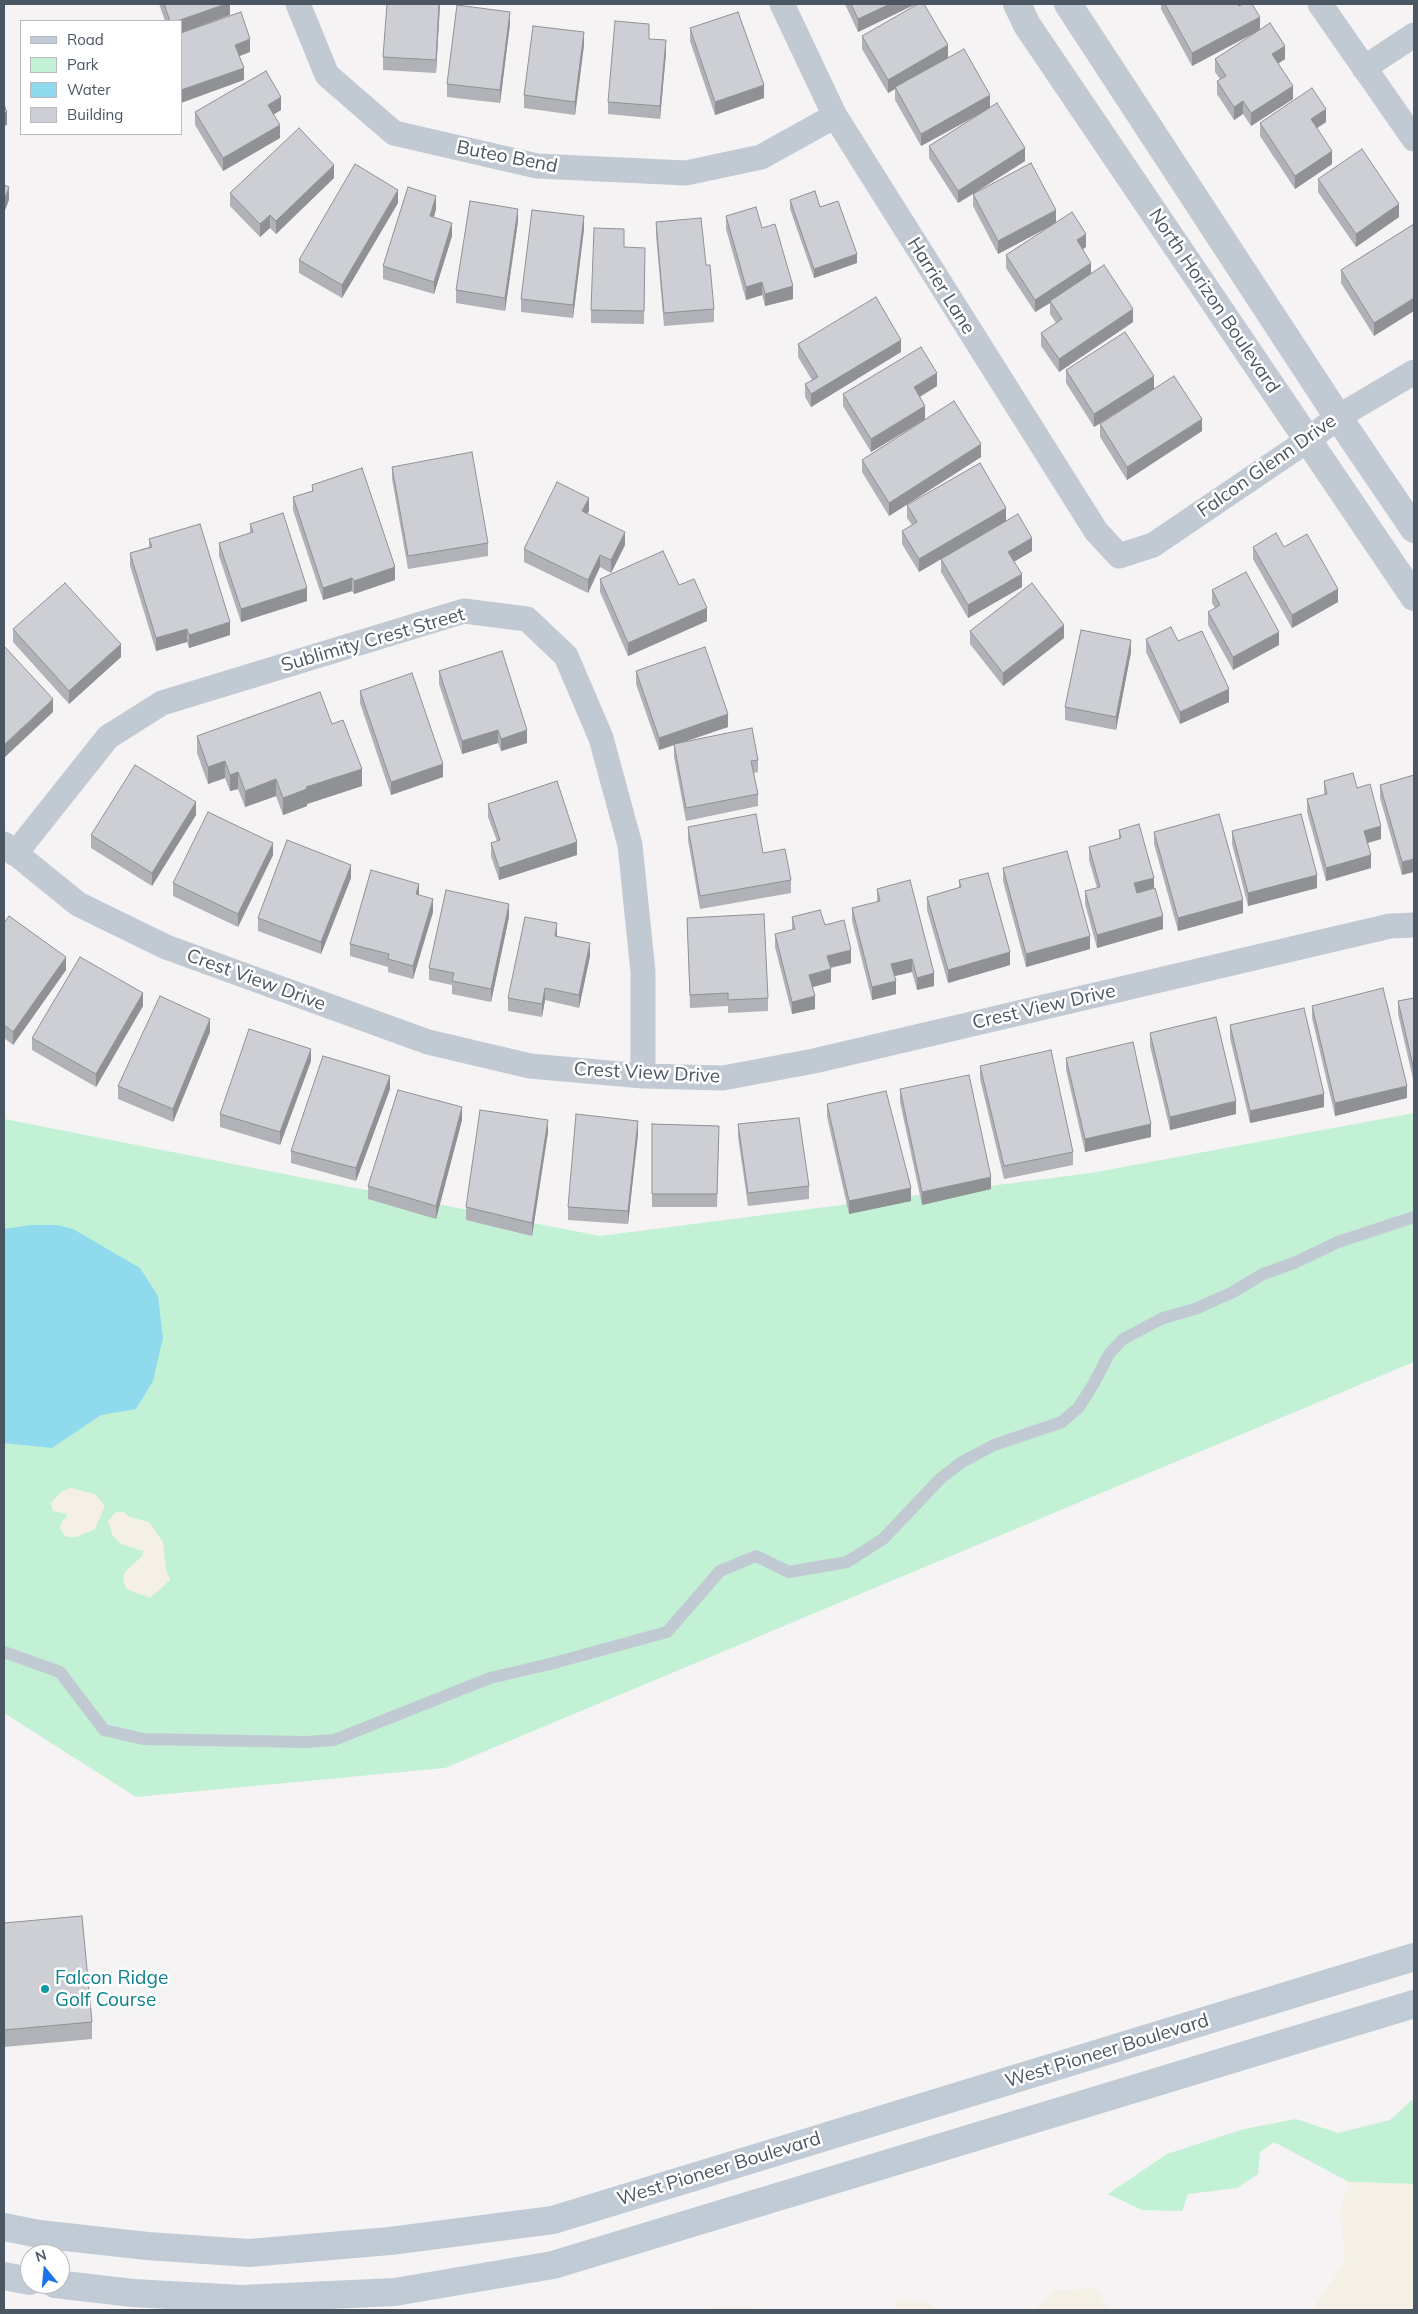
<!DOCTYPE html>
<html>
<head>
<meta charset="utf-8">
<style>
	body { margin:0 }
	#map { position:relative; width:1418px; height:2314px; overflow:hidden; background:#f5f3f3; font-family:Mulish,sans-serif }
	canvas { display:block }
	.frame { position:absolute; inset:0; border:5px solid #4a5661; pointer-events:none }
	.legend { position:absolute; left:20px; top:20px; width:162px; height:115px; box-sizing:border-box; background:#fff; border:1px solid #b7bbc0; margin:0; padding:6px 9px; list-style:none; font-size:15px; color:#4a5661 }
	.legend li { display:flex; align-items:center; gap:10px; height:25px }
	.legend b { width:25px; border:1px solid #b7bbc0 }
	.north { position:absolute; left:20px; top:2244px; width:50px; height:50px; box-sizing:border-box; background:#fff; border:1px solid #b7bbc0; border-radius:50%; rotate:343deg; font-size:14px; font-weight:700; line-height:20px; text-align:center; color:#4a5661 }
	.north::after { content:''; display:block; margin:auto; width:18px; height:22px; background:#1a73e8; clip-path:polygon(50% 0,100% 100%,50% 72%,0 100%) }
</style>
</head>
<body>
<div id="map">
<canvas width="1418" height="2314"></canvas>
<div class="frame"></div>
<ul class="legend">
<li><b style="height:6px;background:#c1cbd6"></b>Road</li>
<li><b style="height:14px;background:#c3f1d5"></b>Park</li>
<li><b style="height:14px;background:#90daee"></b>Water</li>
<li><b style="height:14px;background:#cdcfd5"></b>Building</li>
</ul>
<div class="north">N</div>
</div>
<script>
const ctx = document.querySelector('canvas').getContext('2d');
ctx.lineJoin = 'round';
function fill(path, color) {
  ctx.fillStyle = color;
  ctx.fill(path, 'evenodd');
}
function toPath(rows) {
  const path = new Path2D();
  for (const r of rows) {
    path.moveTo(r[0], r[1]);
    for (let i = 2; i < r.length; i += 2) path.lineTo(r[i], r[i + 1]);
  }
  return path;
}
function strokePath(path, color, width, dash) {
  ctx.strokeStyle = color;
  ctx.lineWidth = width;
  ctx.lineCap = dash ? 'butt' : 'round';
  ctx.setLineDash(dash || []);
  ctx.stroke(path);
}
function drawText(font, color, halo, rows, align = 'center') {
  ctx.font = font + ' Mulish,sans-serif';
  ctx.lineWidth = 5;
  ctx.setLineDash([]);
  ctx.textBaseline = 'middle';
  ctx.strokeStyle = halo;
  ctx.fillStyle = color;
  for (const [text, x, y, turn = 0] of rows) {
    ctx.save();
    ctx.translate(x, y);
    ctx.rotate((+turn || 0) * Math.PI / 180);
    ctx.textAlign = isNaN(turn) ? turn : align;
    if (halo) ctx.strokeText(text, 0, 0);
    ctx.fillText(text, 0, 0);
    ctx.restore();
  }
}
fill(toPath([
	[1414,1113,1414,1362,445,1768,136,1797,4,1713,4,1119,600,1236,1091,1173],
	[1414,2098,1414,2184,1349,2182,1274,2142,1260,2152,1258,2174,1237,2188,1188,2194,1182,2211,1142,2210,1108,2194,1167,2154,1244,2129,1296,2119,1338,2133,1390,2120]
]), '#c3f1d5');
fill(toPath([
	[71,1488,95,1494,105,1506,95,1529,77,1537,67,1537,63,1534,60,1527,62,1521,66,1518,67,1514,53,1511,51,1503,61,1492],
	[116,1512,124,1512,129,1517,149,1522,163,1542,166,1570,170,1580,150,1598,127,1589,123,1581,124,1573,142,1556,143,1551,121,1544,113,1536,108,1521],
	[1349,2182,1414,2184,1414,2310,1312,2310,1345,2262,1340,2212],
	[1096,2288,1109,2310,1035,2310,1053,2291],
	[896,2299,925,2301,939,2310,895,2310],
	[713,2307,750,2307,754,2310,709,2310]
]), '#f5f0e5');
fill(toPath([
	[30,1225,57,1225,73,1229,140,1268,158,1296,163,1338,153,1381,136,1409,101,1415,52,1448,4,1443,4,1229]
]), '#90daee');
strokePath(toPath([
	[4,1652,60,1672,104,1730,143,1739,306,1742,334,1740,490,1678,550,1664,667,1632,720,1571,756,1556,789,1572,847,1562,883,1539,941,1478,962,1462,994,1445,1062,1422,1079,1407,1094,1383,1109,1354,1123,1339,1163,1318,1195,1309,1233,1292,1263,1274,1294,1263,1338,1242,1414,1217]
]), '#c1cad2', 12);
strokePath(toPath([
	[298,4,327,75,394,133,537,166,686,173,761,157,835,116],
	[782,4,835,116,1096,531,1119,556,1153,545,1308,440,1338,417,1414,372],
	[1320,4,1414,139],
	[1364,68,1414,35],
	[4,844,78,904,166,947,428,1042,530,1066,643,1076,723,1078,814,1061,1390,926,1414,925],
	[15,854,108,737,162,703,464,611,527,619,566,656,601,738,630,845,643,972,643,1076]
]), '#c1cad2', 25);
strokePath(toPath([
	[1017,4,1027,25,1414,597],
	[1068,4,1338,417,1414,529]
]), '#c1cad2', 28);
strokePath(toPath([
	[4,2227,39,2234,147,2246,249,2253,390,2241,553,2220,1414,1957],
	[4,2276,30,2281],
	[55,2284,133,2293,242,2299,395,2292,553,2265,1414,2004]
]), '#c1cbd6', 28);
fill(toPath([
	[159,4,230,4,181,21,165,21],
	[440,4,436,73,383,70,383,57],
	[845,4,916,4,858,32],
	[1161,4,1243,4,1260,30,1192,66,1161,9],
	[510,24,500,103,447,97,447,84],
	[690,28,764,98,715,115,690,41],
	[862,36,948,58,934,66,990,107,1025,161,978,191,1056,223,1086,247,1083,249,1091,273,1133,322,1059,372,1041,346,1041,333,1056,323,1050,314,1050,303,1035,312,1006,268,1006,255,1055,224,998,254,973,206,973,194,958,203,929,158,929,146,978,115,921,146,895,100,895,89,888,93,862,49],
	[649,39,666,53,660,119,608,114,608,102],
	[584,45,575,115,524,108,524,95],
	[1215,59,1285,59,1278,64,1293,99,1251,126,1243,114,1234,120,1217,94,1217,81,1220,79,1215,72],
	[281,110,273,114,280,138,223,171,195,125,195,112],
	[1326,122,1317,128,1332,164,1295,189,1260,136,1260,123],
	[334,178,276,234,270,228,260,237,230,206,230,193],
	[1318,179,1399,217,1356,247,1318,192],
	[790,200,820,207,857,263,814,278,790,209],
	[398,203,342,298,299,273,299,260],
	[436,209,434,217,452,236,434,294,383,279,383,266],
	[726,216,762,228,793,299,765,306,762,295,746,300,726,229],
	[518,221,505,311,456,303,456,290],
	[656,222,706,265,714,309,714,322,664,326,656,235],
	[1414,224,1374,336,1341,283,1341,270],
	[584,229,573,318,521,312,521,299],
	[624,247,645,261,644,324,591,323,591,310],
	[798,344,901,352,811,407,805,397,805,384,812,380,798,357],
	[1066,370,1154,389,1094,427,1066,383],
	[937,386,920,397,925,419,981,457,889,516,862,472,862,460,923,421,871,452,843,406,843,394],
	[1100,424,1202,431,1127,480,1100,437],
	[392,467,488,543,488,556,408,569,392,479],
	[312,485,395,580,354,594,352,591,323,600,293,510,293,497,312,491],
	[907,505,1006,521,1032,551,1014,562,1022,587,968,618,941,572,941,559,919,572,902,544,902,531,912,525,907,518],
	[589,511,587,514,625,545,611,573,600,567,588,593,524,562,524,549],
	[250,524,307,601,241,622,219,556,219,543,250,533],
	[149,539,230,635,189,648,187,642,156,651,130,566,130,553,149,547],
	[1253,547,1284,547,1338,602,1292,628,1253,559],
	[600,579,679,585,707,621,628,656,600,592],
	[1212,590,1279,645,1233,670,1208,625,1208,612,1215,608,1212,603],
	[13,629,121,657,69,704,13,642],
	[970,631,1064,638,1003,686,970,644],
	[1146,639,1178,641,1229,702,1180,724,1146,652],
	[1131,652,1116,730,1065,720,1065,707],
	[439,671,527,743,501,751,498,743,462,754,439,684],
	[636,671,728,727,684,742,758,760,758,772,754,773,758,794,758,806,686,821,674,757,674,745,659,750,636,684],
	[360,691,443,777,391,795,360,703],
	[332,724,362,786,307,804,307,806,283,815,276,796,245,807,238,789,230,791,225,778,208,784,197,753,197,736],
	[1414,775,1402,875,1380,798,1380,785],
	[1324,781,1357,788,1381,839,1368,843,1371,868,1326,881,1307,812,1307,799,1324,795],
	[488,804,577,855,499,880,491,856,491,843,497,841,488,817],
	[196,815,152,886,91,848,91,835],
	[688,827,763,853,791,880,791,893,700,909,688,840],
	[1119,830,1154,888,1163,929,1097,948,1085,904,1085,891,1097,888,1089,860,1089,847,1119,839],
	[1232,831,1317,888,1248,906,1232,844],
	[1154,832,1243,913,1178,931,1154,844],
	[273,855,238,927,173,896,173,883],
	[1003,868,1090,949,1026,967,1003,881],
	[351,878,321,954,258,931,258,918],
	[959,880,1010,965,948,983,927,910,927,897,959,888],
	[877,889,934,986,917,990,912,972,894,976,896,994,872,1000,852,921,852,908,877,902],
	[419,895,433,912,413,979,388,972,388,967,350,956,350,944],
	[509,917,491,1002,452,994,452,985,429,980,429,968],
	[792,917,825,925,851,963,831,968,831,982,813,987,815,1009,792,1014,775,947,775,934,792,930],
	[687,918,768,998,768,1011,728,1013,728,1006,690,1008],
	[4,923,66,970,13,1045,4,1038],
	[557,937,590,956,579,1008,545,1000,542,1017,508,1011,508,998],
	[1414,998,1414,1083,1398,1014,1398,1001],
	[143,1006,96,1087,32,1050,32,1038],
	[1312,1006,1407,1098,1335,1116,1312,1018],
	[1230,1025,1324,1107,1250,1123,1230,1038],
	[210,1032,173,1122,118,1099,118,1086],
	[1150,1033,1236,1114,1170,1130,1150,1046],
	[1066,1058,1151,1137,1085,1152,1066,1070],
	[311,1061,280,1145,220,1127,220,1114],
	[980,1066,1073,1152,1073,1165,1004,1179,980,1079],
	[390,1089,356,1181,291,1163,291,1151],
	[900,1089,991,1189,922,1205,900,1102],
	[827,1104,911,1201,849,1214,827,1117],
	[462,1120,436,1219,368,1199,368,1186],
	[652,1124,719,1126,717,1207,652,1207],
	[738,1124,809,1186,809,1199,748,1206,738,1137],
	[548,1132,532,1236,466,1220,466,1207],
	[638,1134,628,1224,568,1220,568,1207],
	[4,1923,92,2022,92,2039,4,2047]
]), '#b0b2b7');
fill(toPath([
	[226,4,230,4,230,15,181,33,181,21,177,21],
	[439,4,440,4,436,73,436,60],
	[890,4,916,4,858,32,858,19],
	[510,12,510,24,500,103,500,90],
	[1260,17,1260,30,1192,66,1192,53],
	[584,32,584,45,575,115,575,102],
	[250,39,250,52,235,58,235,45],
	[666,40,666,53,660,119,660,106],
	[948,45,948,58,888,93,888,80],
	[1285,46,1285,59,1272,67,1272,54],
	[244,68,244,80,181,103,181,90],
	[764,85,764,98,715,115,715,102],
	[1293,86,1293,99,1251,126,1251,113],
	[990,95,990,108,921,146,921,134],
	[281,97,281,110,268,118,268,105],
	[1243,101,1243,114,1234,120,1234,107],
	[1326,109,1326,122,1311,132,1311,119],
	[7,112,7,125,4,126,4,113],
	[280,125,280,138,223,171,223,158],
	[1025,148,1025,161,958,203,958,191],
	[1332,151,1332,164,1295,189,1295,176],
	[334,165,334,178,276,234,276,221],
	[9,187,9,200,4,213,4,200],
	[398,190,398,203,342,298,342,285],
	[436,196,436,209,430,229,430,216],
	[1399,204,1399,217,1356,247,1356,234],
	[518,209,518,221,505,311,505,298],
	[1056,210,1056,223,998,254,998,241],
	[270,215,270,228,260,237,260,224],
	[584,216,584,229,573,318,573,305],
	[452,223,452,236,434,294,434,282],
	[1086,234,1086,247,1077,253,1077,240],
	[857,254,857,263,814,278,814,269],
	[1091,263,1091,276,1050,301,1050,303,1035,312,1035,300],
	[762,282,762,295,746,300,746,287],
	[793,286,793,299,765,306,765,294],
	[1414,298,1414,311,1374,336,1374,323],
	[1133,309,1133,322,1059,372,1059,359],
	[901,340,901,352,811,407,811,394],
	[937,373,937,386,914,400,914,387],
	[1154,376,1154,389,1094,427,1094,414],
	[925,406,925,419,871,452,871,439],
	[1202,419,1202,431,1127,480,1127,467],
	[981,444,981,457,889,516,889,503],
	[589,498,589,511,582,524,582,511],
	[1006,508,1006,521,919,572,919,559],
	[625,532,625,545,611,573,611,560],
	[1032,538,1032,551,1008,565,1008,552],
	[600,555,600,567,588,593,588,580],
	[395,567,395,580,354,594,354,581],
	[1022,574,1022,587,968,618,968,605],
	[352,578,352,591,323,600,323,588],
	[307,588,307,601,241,622,241,609],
	[1338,589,1338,602,1292,628,1292,615],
	[707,608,707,621,628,656,628,643],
	[230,622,230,635,189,648,189,635],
	[1064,625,1064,638,1003,686,1003,673],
	[187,629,187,642,156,651,156,638],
	[1279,632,1279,645,1233,670,1233,657],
	[1131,640,1131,652,1116,730,1116,717],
	[121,644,121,657,69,704,69,691],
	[1229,689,1229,702,1180,724,1180,712],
	[53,699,53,712,4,758,4,745],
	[728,714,728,727,659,750,659,738],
	[498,730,498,743,462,754,462,741],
	[527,730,527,743,501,751,501,739],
	[225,761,225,778,208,784,208,767],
	[443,764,443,777,391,795,391,782],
	[362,769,362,786,307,804,307,806,283,815,283,798,306,787],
	[238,772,238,789,230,791,230,775],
	[276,779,276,796,245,807,245,791],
	[196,802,196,815,152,886,152,873],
	[1381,826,1381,839,1364,844,1364,831],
	[577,842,577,855,499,880,499,868],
	[273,843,273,855,238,927,238,914],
	[1371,855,1371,868,1326,881,1326,868],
	[1414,859,1414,872,1402,875,1402,862],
	[351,865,351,878,321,954,321,942],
	[1317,875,1317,888,1248,906,1248,893],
	[1154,878,1154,891,1134,896,1134,883],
	[419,884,419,897,416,894],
	[433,899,433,912,413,979,413,966],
	[1243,900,1243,913,1178,931,1178,918],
	[509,904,509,917,491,1002,491,989],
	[1163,916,1163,929,1097,948,1097,935],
	[557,923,557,936,555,949,555,936],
	[1090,936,1090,949,1026,967,1026,954],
	[590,943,590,956,579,1008,579,995],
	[851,950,851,963,827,968,827,956],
	[1010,952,1010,965,948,983,948,970],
	[66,957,66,970,13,1045,13,1032],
	[912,959,912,972,891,977,891,964],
	[831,969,831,982,809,988,809,975],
	[934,973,934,986,917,990,917,978],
	[896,981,896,994,872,1000,872,987],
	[545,988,545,1000,542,1017,542,1004],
	[143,993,143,1006,96,1087,96,1074],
	[815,996,815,1009,792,1014,792,1002],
	[210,1019,210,1032,173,1122,173,1109],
	[311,1049,311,1061,280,1145,280,1132],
	[390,1076,390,1089,356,1181,356,1168],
	[1407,1086,1407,1098,1335,1116,1335,1103],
	[1324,1094,1324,1107,1250,1123,1250,1111],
	[1236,1101,1236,1114,1170,1130,1170,1117],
	[462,1107,462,1120,436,1219,436,1206],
	[548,1120,548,1132,532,1236,532,1223],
	[638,1121,638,1134,628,1224,628,1211],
	[1151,1124,1151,1137,1085,1152,1085,1139],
	[991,1177,991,1189,922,1205,922,1192],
	[911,1188,911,1201,849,1214,849,1201]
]), '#909195');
const building = toPath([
	[164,4,226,4,177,21,170,21,164,4],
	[387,4,439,4,436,60,383,57,387,4],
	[851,4,890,4,858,19,851,4],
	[918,4,924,4,948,45,888,80,862,36,918,4],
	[1165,4,1238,4,1239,6,1243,4,1252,4,1260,17,1192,53,1165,4],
	[457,5,510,12,500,90,447,84,457,5],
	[241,12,250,39,235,45,244,68,181,90,181,33,241,12],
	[738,12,764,85,715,102,690,28,738,12],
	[615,21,649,24,649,39,666,40,660,106,608,102,615,21],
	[1270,23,1285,46,1272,54,1293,86,1251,113,1243,101,1234,107,1217,81,1226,76,1215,59,1270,23],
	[533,26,584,32,575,102,524,95,533,26],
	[964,49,990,95,921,134,895,87,964,49],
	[266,71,281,97,268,105,280,125,223,158,195,112,266,71],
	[1312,88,1326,109,1311,119,1332,151,1295,176,1260,123,1312,88],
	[997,103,1025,148,958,191,929,146,997,103],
	[4,105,7,112,4,113,4,105],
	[299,128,334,165,276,221,270,215,260,224,230,193,299,128],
	[1362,149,1399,204,1356,234,1318,179,1362,149],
	[1031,163,1056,210,998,241,973,194,1031,163],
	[355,164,398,190,342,285,299,260,355,164],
	[4,185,9,187,4,200,4,185],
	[408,187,436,196,430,216,452,223,434,282,383,266,408,187],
	[815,191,820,207,838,201,857,254,814,269,790,200,815,191],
	[470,201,518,209,505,298,456,290,470,201],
	[756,207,762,228,775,224,793,286,765,294,762,282,746,287,726,216,756,207],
	[532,210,584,216,573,305,521,299,532,210],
	[1072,212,1086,234,1077,240,1091,263,1035,300,1006,255,1072,212],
	[701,218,706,265,710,265,714,309,664,313,656,222,701,218],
	[1414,224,1414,298,1374,323,1341,270,1414,224],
	[594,228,624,229,624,247,645,248,644,311,591,310,594,228],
	[1104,265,1133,309,1059,359,1041,333,1062,319,1050,301,1104,265],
	[876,297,901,340,811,394,805,384,818,377,798,344,876,297],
	[1125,332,1154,376,1094,414,1066,370,1125,332],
	[921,347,937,373,914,387,925,406,871,439,843,394,921,347],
	[1174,376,1202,419,1127,467,1100,424,1174,376],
	[954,401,981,444,889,503,862,460,954,401],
	[472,452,488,543,408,556,392,467,472,452],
	[980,463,1006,508,919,559,902,531,917,522,907,505,980,463],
	[362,468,395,567,354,581,352,578,323,588,293,497,313,491,312,485,362,468],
	[557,482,589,498,582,511,625,532,611,560,600,555,588,580,524,549,557,482],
	[283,513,307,588,241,609,219,543,253,532,250,524,283,513],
	[1018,514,1032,538,1008,552,1022,574,968,605,941,559,1018,514],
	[200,524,230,622,189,635,187,629,156,638,130,553,152,547,149,539,200,524],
	[1276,533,1284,547,1307,534,1338,589,1292,615,1253,547,1276,533],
	[663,551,679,585,694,579,707,608,628,643,600,579,663,551],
	[1246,572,1279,632,1233,657,1208,612,1220,605,1212,590,1246,572],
	[65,583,121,644,69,691,13,629,65,583],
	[1032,583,1064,625,1003,673,970,631,1032,583],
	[1171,627,1178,641,1202,631,1229,689,1180,712,1146,639,1171,627],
	[1081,630,1131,640,1116,717,1065,707,1081,630],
	[4,646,53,699,4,745,4,646],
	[705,647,728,714,659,738,636,671,705,647],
	[502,651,527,730,501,739,498,730,462,741,439,671,502,651],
	[412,673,443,764,391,782,360,691,412,673],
	[320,692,332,724,343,720,362,769,306,787,307,789,283,798,276,779,245,791,238,772,230,775,225,761,208,767,197,736,320,692],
	[752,728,758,760,751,761,758,794,686,808,674,744,752,728],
	[135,765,196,802,152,873,91,835,135,765],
	[1353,773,1357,788,1370,784,1381,826,1364,831,1371,855,1326,868,1307,799,1327,794,1324,781,1353,773],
	[1414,775,1414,859,1402,862,1380,785,1414,775],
	[557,781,577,842,499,868,491,843,500,840,488,804,557,781],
	[208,812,273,843,238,914,173,883,208,812],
	[756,814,763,853,785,849,791,880,700,896,688,827,756,814],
	[1219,814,1243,900,1178,918,1154,832,1219,814],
	[1301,814,1317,875,1248,893,1232,831,1301,814],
	[1139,824,1154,878,1134,883,1137,893,1155,888,1163,916,1097,935,1085,891,1100,887,1089,847,1121,838,1119,830,1139,824],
	[287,840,351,865,321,942,258,918,287,840],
	[1067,851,1090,936,1026,954,1003,868,1067,851],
	[371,870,419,884,416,894,433,899,413,966,388,959,389,954,350,944,371,870],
	[988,873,1010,952,948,970,927,897,961,887,959,880,988,873],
	[910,880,934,973,917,978,912,959,891,964,896,981,872,987,852,908,880,901,877,889,910,880],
	[446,890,509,904,491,989,452,981,454,973,429,968,446,890],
	[820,910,825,925,844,920,851,950,827,956,831,969,809,975,815,996,792,1002,775,934,795,929,792,917,820,910],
	[764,914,768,998,728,1000,728,993,690,995,687,918,764,914],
	[9,916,66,957,13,1032,4,1025,4,923,9,916],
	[525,917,557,923,555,936,590,943,579,995,545,988,542,1004,508,998,525,917],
	[80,957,143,993,96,1074,32,1038,80,957],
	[1383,988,1407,1086,1335,1103,1312,1006,1383,988],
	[160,996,210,1019,173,1109,118,1086,160,996],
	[1414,998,1414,1070,1398,1001,1414,998],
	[1304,1008,1324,1094,1250,1111,1230,1025,1304,1008],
	[1216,1017,1236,1101,1170,1117,1150,1033,1216,1017],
	[249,1029,311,1049,280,1132,220,1114,249,1029],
	[1133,1042,1151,1124,1085,1139,1066,1058,1133,1042],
	[1051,1050,1073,1152,1004,1166,980,1066,1051,1050],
	[323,1056,390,1076,356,1168,291,1151,323,1056],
	[969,1075,991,1177,922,1192,900,1089,969,1075],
	[398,1090,462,1107,436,1206,368,1186,398,1090],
	[886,1091,911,1188,849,1201,827,1104,886,1091],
	[480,1110,548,1120,532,1223,466,1207,480,1110],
	[576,1114,638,1121,628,1211,568,1207,576,1114],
	[799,1118,809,1186,748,1193,738,1124,799,1118],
	[652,1124,719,1126,717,1194,652,1194,652,1124],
	[82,1916,92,2022,4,2030,4,1923,82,1916]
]);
fill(building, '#cdcfd5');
strokePath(building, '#909195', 1);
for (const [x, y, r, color] of [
	[45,1989,5,"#0f9aa8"]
]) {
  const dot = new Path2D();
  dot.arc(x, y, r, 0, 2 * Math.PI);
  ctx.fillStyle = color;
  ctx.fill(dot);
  strokePath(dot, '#fff', 2);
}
drawText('19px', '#4a5661', '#fff', [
	["Buteo Bend",507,157,11],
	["Harrier Lane",941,286,58],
	["North Horizon Boulevard",1214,301,56],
	["Falcon Glenn Drive",1267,466,-35],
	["Sublimity Crest Street",373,640,-16],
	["Crest View Drive",256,980,20],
	["Crest View Drive",1044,1007,-13],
	["Crest View Drive",647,1073,3],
	["West Pioneer Boulevard",1107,2051,-17],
	["West Pioneer Boulevard",719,2169,-17]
]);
drawText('19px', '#0d838f', '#fff', [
	["Falcon Ridge",55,1978],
	["Golf Course",55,2000]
], 'left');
</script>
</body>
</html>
